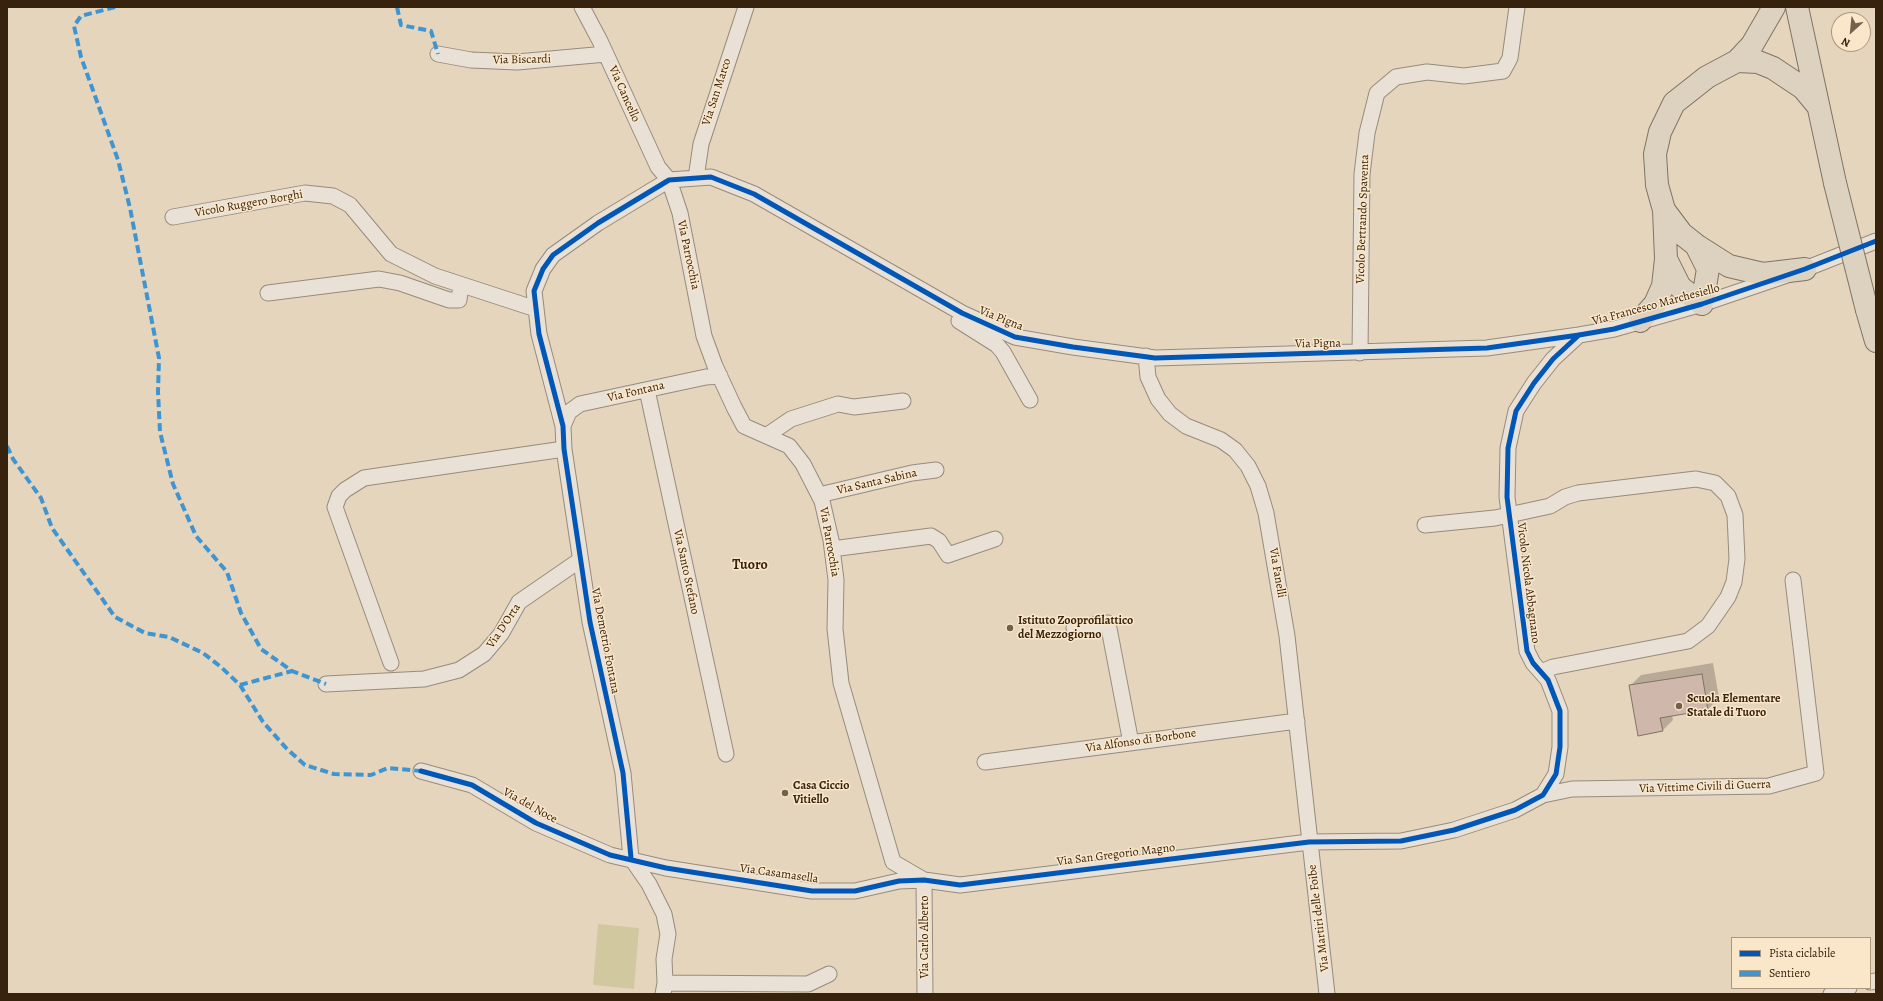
<!DOCTYPE html>
<html>
<head>
<meta charset="utf-8">
<style>
	body { margin:0 }
	#map { position:relative; width:1883px; height:1001px; overflow:hidden; background:#e6d5bd; font-family:Alegreya,serif }
	canvas { display:block }
	.frame { position:absolute; inset:0; border:8px solid #37220e; pointer-events:none }
	.legend { position:absolute; left:1731px; top:937px; width:140px; height:52px; box-sizing:border-box; background:#fae6c9; border:1px solid #ac987e; margin:0; padding:5px 7px; list-style:none; font-size:12px; color:#37220e }
	.legend li { display:flex; align-items:center; gap:8px; height:20px }
	.legend b { width:20px; border:1px solid #ac987e }
	.north { position:absolute; left:1831px; top:12px; width:40px; height:40px; box-sizing:border-box; background:#fae6c9; border:1px solid #ac987e; border-radius:50%; rotate:207deg; font-size:11px; font-weight:700; line-height:16px; text-align:center; color:#37220e }
	.north::after { content:''; display:block; margin:auto; width:14px; height:18px; background:#74614b; clip-path:polygon(50% 0,100% 100%,50% 72%,0 100%) }
</style>
</head>
<body>
<div id="map">
<canvas width="1883" height="1001"></canvas>
<div class="frame"></div>
<ul class="legend">
<li><b style="height:5px;background:#0057b8"></b>Pista ciclabile</li>
<li><b style="height:5px;background:#3e95d2"></b>Sentiero</li>
</ul>
<div class="north">N</div>
</div>
<script>
const ctx = document.querySelector('canvas').getContext('2d');
ctx.lineJoin = 'round';
function fill(path, color) {
  ctx.fillStyle = color;
  ctx.fill(path, 'evenodd');
}
function toPath(rows) {
  const path = new Path2D();
  for (const r of rows) {
    path.moveTo(r[0], r[1]);
    for (let i = 2; i < r.length; i += 2) path.lineTo(r[i], r[i + 1]);
  }
  return path;
}
function strokePath(path, color, width, dash) {
  ctx.strokeStyle = color;
  ctx.lineWidth = width;
  ctx.lineCap = dash ? 'butt' : 'round';
  ctx.setLineDash(dash || []);
  ctx.stroke(path);
}
function drawText(font, color, halo, rows, align = 'center') {
  ctx.font = font + ' Alegreya,serif';
  ctx.lineWidth = 3;
  ctx.setLineDash([]);
  ctx.textBaseline = 'middle';
  ctx.strokeStyle = halo;
  ctx.fillStyle = color;
  for (const [text, x, y, turn = 0] of rows) {
    ctx.save();
    ctx.translate(x, y);
    ctx.rotate((+turn || 0) * Math.PI / 180);
    ctx.textAlign = isNaN(turn) ? turn : align;
    if (halo) ctx.strokeText(text, 0, 0);
    ctx.fillText(text, 0, 0);
    ctx.restore();
  }
}
fill(toPath([
	[598,924,639,928,634,989,593,985]
]), '#d1c89f');
fill(toPath([
	[1713,663,1719,698,1708,709,1672,715,1673,720,1662,731,1630,686,1641,675]
]), '#0003');
const building = toPath([
	[1702,674,1708,710,1660,718,1663,731,1638,736,1629,685,1702,674]
]);
fill(building, '#cfb8ab');
strokePath(building, '#7f7364', 1);
const minor = toPath([
	[582,7,600,41,658,167,669,180,680,213,704,336,715,366,734,407,744,426,789,446,803,464,822,501,831,540,836,580,835,629,841,683,893,862,924,880],
	[438,54,471,60,517,62,606,54],
	[696,178,701,144,746,7],
	[173,217,305,193,333,196,350,205,391,254,435,276,536,309],
	[268,293,379,279,400,283,449,300,459,300,461,285],
	[959,321,997,345,1003,352,1030,400],
	[1360,353,1362,174,1367,133,1377,93,1396,77,1427,72,1464,76,1503,71,1510,58,1517,7],
	[1146,356,1148,377,1158,399,1170,414,1186,426,1221,440,1235,450,1248,466,1258,486,1266,513,1287,636,1327,994],
	[647,390,726,754],
	[563,426,569,412,580,404,706,377,720,376],
	[766,436,791,419,838,404,854,407,903,401],
	[819,495,912,473,936,470],
	[1425,525,1495,518,1550,506,1565,497,1578,493,1696,479,1715,483,1728,496,1735,515,1737,559,1734,582,1728,597,1708,626,1688,641,1553,667,1541,672],
	[832,549,931,536,939,541,948,555,995,539],
	[1074,628,1108,623,1131,743],
	[391,663,335,507,339,496,345,490,364,478,564,449],
	[326,684,424,679,459,670,484,654,501,634,519,602,580,560],
	[985,762,1297,721],
	[421,771,472,785,536,823,610,855,666,868,812,891,855,891,899,881,924,880,960,885,1309,842,1401,841,1454,830,1515,810,1543,795,1556,774,1560,747,1560,711,1548,680,1533,663,1527,651,1507,497,1508,448,1516,411,1534,383,1553,359,1579,335],
	[1543,795,1572,789,1769,786,1816,773,1793,580],
	[631,858,623,773,590,622,564,449,563,426,539,334,534,291,543,269,553,255,598,223,669,180,711,177,754,194,962,313,1015,337,1073,347,1155,358,1487,348,1579,335,1614,329,1702,304,1805,269,1876,241],
	[631,858,649,884,664,914,668,934,664,959,665,983,663,994],
	[924,880,925,994],
	[1870,982,1876,981],
	[665,983,808,984,829,974],
	[1831,994,1849,988]
]);
const highway = toPath([
	[1797,7,1835,183],
	[1737,61,1758,62,1773,68,1803,88,1818,106],
	[1664,210,1682,234,1696,245,1729,266,1763,274,1805,269],
	[1666,259,1680,287,1702,304,1708,269,1696,245],
	[1867,310,1876,341],
	[1640,321,1655,304,1663,286,1666,259,1664,210,1657,185,1655,154,1660,132,1674,103,1707,77,1737,61,1752,45,1774,7]
]);
strokePath(minor, '#978b7c', 17);
strokePath(highway, '#7f7364', 24);
strokePath(minor, '#e9e1d5', 15);
strokePath(highway, '#ddd1c0', 22);
const highwayBridge = toPath([
	[1835,183,1867,310]
]);
strokePath(highwayBridge, '#7f7364', 24, []);
strokePath(highwayBridge, '#ddd1c0', 22);
strokePath(toPath([
	[115,7,81,16,74,26,81,57,118,160,130,208,159,358,158,392,160,432,173,484,196,536,227,572,241,613,261,649,292,671,326,684],
	[397,7,401,25,431,31,438,54],
	[7,446,13,459,41,498,52,528,115,617,145,633,169,637,203,653,221,667,240,685,263,722,287,749,305,765,334,774,371,775,388,768,421,771],
	[240,685,292,671]
]), '#3e95d2', 4, [8, 4]);
strokePath(toPath([
	[421,771,472,785,536,823,610,855,666,868,812,891,855,891,899,881,924,880,960,885,1309,842,1401,841,1454,830,1515,810,1543,795,1556,774,1560,747,1560,711,1548,680,1533,663,1527,651,1507,497,1508,448,1516,411,1534,383,1553,359,1579,335],
	[631,858,623,773,590,622,564,449,563,426,539,334,534,291,543,269,553,255,598,223,669,180,711,177,754,194,962,313,1015,337,1073,347,1155,358,1487,348,1579,335,1614,329,1702,304,1805,269,1876,241]
]), '#0057b8', 5);
for (const [x, y, r, color] of [
	[1010,628,4,"#74614b"],
	[1679,706,4,"#74614b"],
	[785,793,4,"#74614b"]
]) {
  const dot = new Path2D();
  dot.arc(x, y, r, 0, 2 * Math.PI);
  ctx.fillStyle = color;
  ctx.fill(dot);
  strokePath(dot, '#fae6c9', 1.5);
}
drawText('12px', '#37220e', '#fae6c9', [
	["Via Biscardi",522,60,-1],
	["Via San Marco",717,92,-72],
	["Via Cancello",624,94,66],
	["Vicolo Ruggero Borghi",249,204,-10],
	["Vicolo Bertrando Spaventa",1363,219,-88],
	["Via Parrocchia",688,255,78],
	["Via Francesco Marchesiello",1656,305,-15],
	["Via Pigna",1001,319,22],
	["Via Pigna",1318,344,-1],
	["Via Fontana",636,392,-13],
	["Via Santa Sabina",877,482,-13],
	["Via Parrocchia",829,542,80],
	["Via Santo Stefano",686,572,78],
	["Via Fanelli",1277,573,80],
	["Vicolo Nicola Abbagnano",1528,583,83],
	["Via D'Orta",504,626,-56],
	["Via Demetrio Fontana",605,641,79],
	["Via Alfonso di Borbone",1141,741,-8],
	["Via Vittime Civili di Guerra",1705,787,-2],
	["Via del Noce",530,806,29],
	["Via San Gregorio Magno",1116,855,-7],
	["Via Casamasella",779,874,8],
	["Via Martiri delle Foibe",1319,918,-97],
	["Via Carlo Alberto",925,937,-90]
]);
drawText('bold 12px', '#37220e', '#fae6c9', [
	["Istituto Zooprofilattico",1018,621],
	["del Mezzogiorno",1018,635],
	["Scuola Elementare",1687,699],
	["Statale di Tuoro",1687,713],
	["Casa Ciccio",793,786],
	["Vitiello",793,800]
], 'left');
drawText('bold 14px', '#37220e', '#fae6c9', [
	["Tuoro",750,566]
]);
</script>
</body>
</html>
